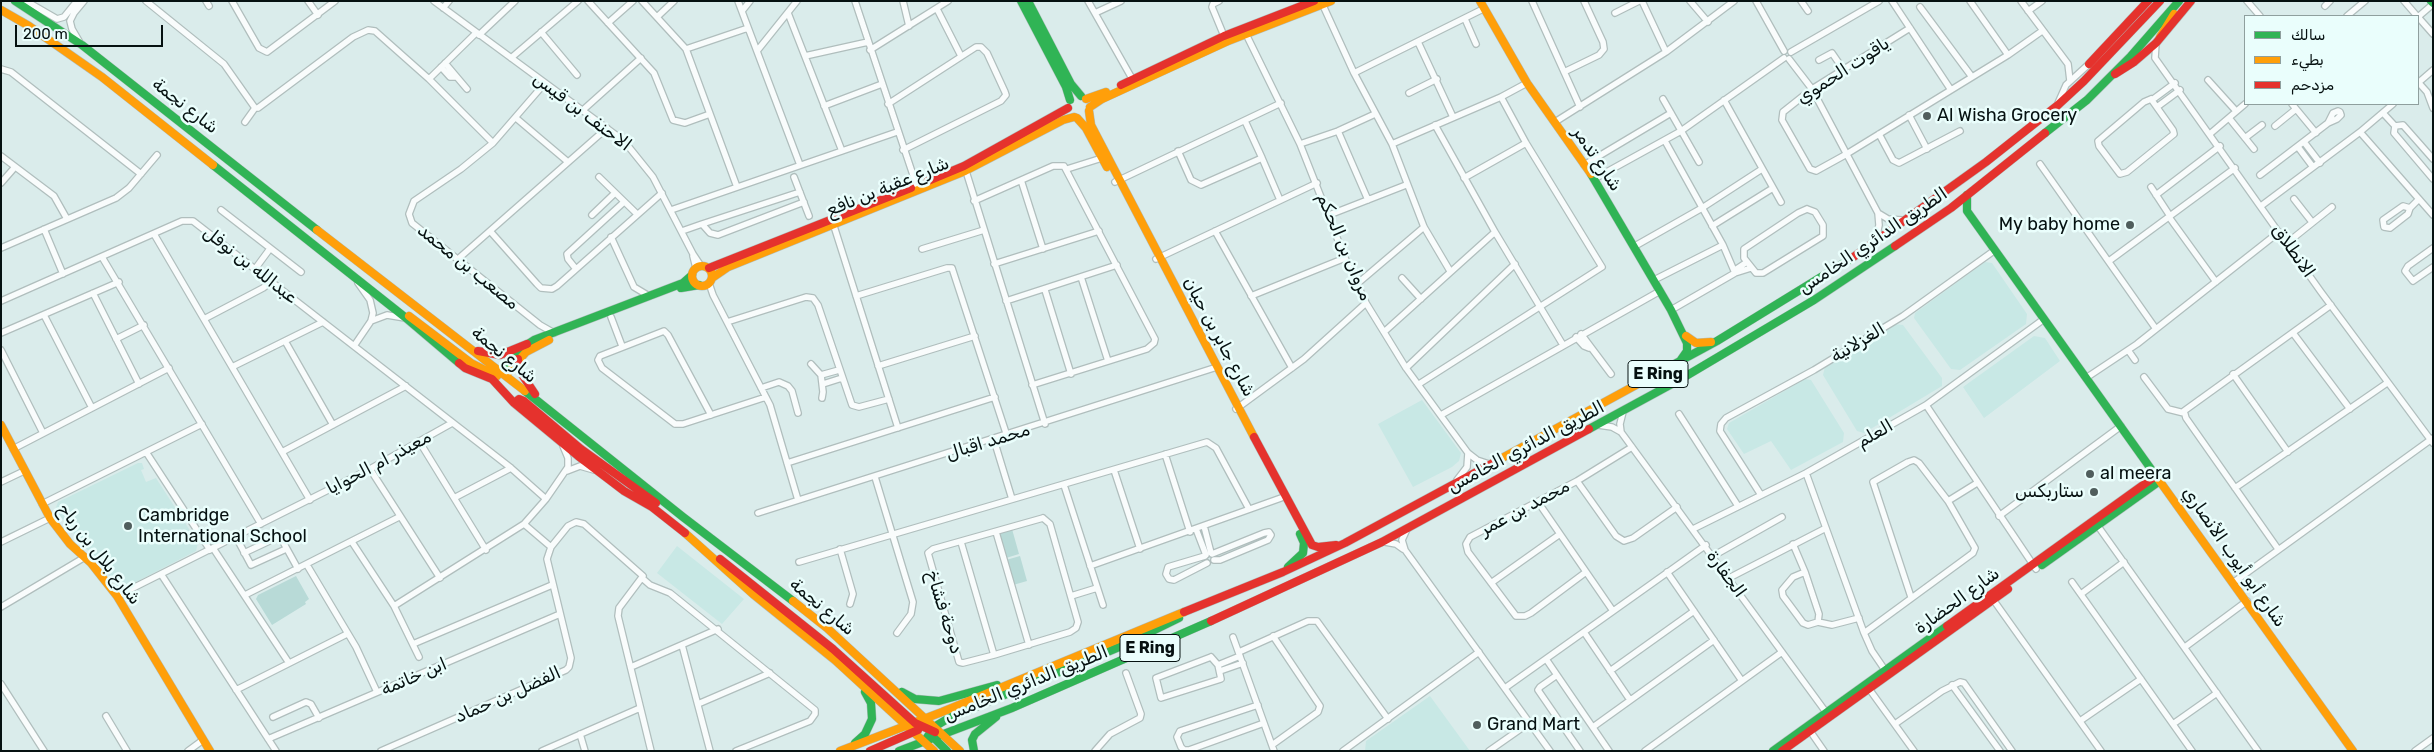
<!DOCTYPE html>
<html>
<head>
<meta charset="utf-8">
<style>
	body { margin:0 }
	#map { position:relative; width:2434px; height:752px; overflow:hidden; background:#daeceb; font-family:Rubik,"Noto Sans Arabic",sans-serif }
	canvas { display:block }
	.frame { position:absolute; inset:0; border:2px solid #061111; pointer-events:none }
	.legend { position:absolute; left:2244px; top:15px; width:175px; height:90px; box-sizing:border-box; background:#eafefc; border:1px solid #8f9f9e; margin:0; padding:6px 9px; list-style:none; font-size:15px; color:#061111 }
	.legend li { display:flex; align-items:center; gap:10px; height:25px }
	.legend b { width:25px; border:1px solid #8f9f9e }
	.scale { position:absolute; left:15px; top:25px; width:148px; height:22px; box-sizing:border-box; border:2px solid #061111; border-top:0; padding-left:6px; font-size:15px; line-height:18px; white-space:nowrap; color:#061111; -webkit-text-stroke:4px #eafefc; paint-order:stroke }
</style>
</head>
<body>
<div id="map">
<canvas width="2434" height="752"></canvas>
<div class="frame"></div>
<ul class="legend">
<li><b style="height:6px;background:#30b455"></b>سالك</li>
<li><b style="height:6px;background:#ff9f0a"></b>بطيء</li>
<li><b style="height:6px;background:#e5322d"></b>مزدحم</li>
</ul>
<div class="scale">200 m</div>
</div>
<script>
const ctx = document.querySelector('canvas').getContext('2d');
ctx.lineJoin = 'round';
function fill(path, color) {
  ctx.fillStyle = color;
  ctx.fill(path, 'evenodd');
}
function toPath(rows) {
  const path = new Path2D();
  for (const r of rows) {
    if (r.length === 3) {
      path.moveTo(r[0] + r[2], r[1]);
      path.arc(r[0], r[1], r[2], 0, 2 * Math.PI);
      continue;
    }
    path.moveTo(r[0], r[1]);
    for (let i = 2; i < r.length; i += 2) path.lineTo(r[i], r[i + 1]);
  }
  return path;
}
function strokePath(path, color, width, dash) {
  ctx.strokeStyle = color;
  ctx.lineWidth = width;
  ctx.lineCap = dash ? 'butt' : 'round';
  ctx.setLineDash(dash || []);
  ctx.stroke(path);
}
function drawText(font, color, halo, rows, align = 'center') {
  ctx.font = font + ' Rubik,"Noto Sans Arabic",sans-serif';
  ctx.lineWidth = 5;
  ctx.setLineDash([]);
  ctx.textBaseline = 'middle';
  ctx.strokeStyle = halo;
  ctx.fillStyle = color;
  for (const [text, x, y, turn = 0] of rows) {
    ctx.save();
    ctx.translate(x, y);
    ctx.rotate((+turn || 0) * Math.PI / 180);
    ctx.textAlign = isNaN(turn) ? turn : align;
    if (halo) ctx.strokeText(text, 0, 0);
    ctx.fillText(text, 0, 0);
    ctx.restore();
  }
}
fill(toPath([
	[1985,262,1992,263,2027,314,2026,324,1960,370,1951,369,1914,318,1915,313],
	[1894,324,1903,325,1942,378,1942,386,1864,433,1857,431,1823,375,1825,367],
	[2034,336,2045,338,2060,361,1984,418,1963,387],
	[1805,379,1811,380,1844,433,1843,442,1791,470,1771,441,1744,454,1727,429,1729,423],
	[1422,400,1461,453,1459,461,1452,467,1413,487,1378,424],
	[138,463,142,463,144,469,141,470,146,482,156,478,198,543,196,551,126,587,117,586,55,510,58,502],
	[677,546,744,599,722,624,657,573],
	[1430,696,1470,751,1365,751,1366,741]
]), '#c8e8e5');
fill(toPath([
	[1012,529,1019,554,1006,558,999,533],
	[1020,556,1027,581,1013,585,1006,560],
	[296,576,309,599,305,602,306,604,272,625,256,599,258,595]
]), '#b8dad7');
const street = toPath([
	[26,1,57,19,64,17,77,1],
	[146,1,224,64,255,108,258,108,353,37,368,30,375,31,429,79,493,143],
	[206,1,209,6],
	[232,1,259,48,267,52,335,1],
	[308,1,318,15],
	[434,1,624,141,653,177,693,254,701,266],
	[588,1,654,73,673,120,685,123,710,114],
	[642,1,686,49,737,187],
	[738,1,800,165],
	[855,1,918,190],
	[903,1,909,26],
	[1088,1,1134,82],
	[1219,1,1213,4,1212,7,1224,36],
	[1321,1,1354,73,1392,144,1424,227,1450,271],
	[1532,1,1580,107],
	[1642,1,1666,52],
	[1690,1,1708,22],
	[1756,1,1784,51],
	[1801,1,1808,11],
	[1892,1,1951,90],
	[1970,1,2008,55],
	[2021,1,2068,64,2070,81],
	[2247,1,2260,16],
	[2404,1,2417,16],
	[2325,6,2330,1],
	[1920,7,1972,77],
	[443,8,449,1],
	[937,9,961,56],
	[742,11,750,1],
	[2028,11,2042,1],
	[788,13,842,151],
	[1095,13,1121,1],
	[1615,13,1639,1],
	[2347,16,2365,1],
	[657,17,674,1],
	[2418,17,2433,34],
	[2418,17,2433,4],
	[1465,19,1476,44],
	[608,23,633,1],
	[1910,28,1812,89,1783,112,1782,120,1810,169,1816,171,1845,155,2008,55,2042,31],
	[541,32,577,75],
	[1245,32,1300,144,1345,258,1366,303,1406,368,1468,453,1477,460,1489,464],
	[479,35,515,1],
	[79,41,72,29,70,21,74,13,84,1],
	[1418,42,1453,117],
	[2156,43,2155,58,2321,292,2433,443],
	[686,49,748,28],
	[870,50,948,1],
	[757,51,797,1],
	[1791,52,1879,1],
	[805,56,868,42],
	[511,58,578,1],
	[1789,59,1812,89,1878,213,1879,225,1876,240],
	[1819,60,1832,53,1843,69],
	[445,63,467,89],
	[441,67,450,77,455,77],
	[1,69,11,72,141,174],
	[1564,72,1599,55,1604,49,1603,42,1584,1],
	[1354,73,1483,9],
	[429,79,476,33],
	[2208,80,2236,111],
	[2418,82,2427,92,2433,108],
	[545,83,493,143,461,169,414,201,409,214,412,223,540,325,554,333],
	[2418,83,2433,70],
	[1409,93,1437,79],
	[1663,99,1699,162],
	[2151,99,2173,130,2174,134,2127,172,2120,174,2099,146,2098,141,2144,102,2151,99],
	[1724,100,1781,202],
	[2152,100,2175,83],
	[2058,103,2066,85,2090,63],
	[888,104,976,47,981,47,987,53,1005,92,1006,95,1001,101,903,150],
	[2292,104,2316,133],
	[824,106,882,84],
	[2157,107,2180,90],
	[583,110,641,58],
	[2383,113,2395,126],
	[1909,115,1927,149],
	[516,118,568,162],
	[2229,118,2254,149],
	[245,122,255,108],
	[1555,122,1666,52,1734,1],
	[1435,125,1495,232,1563,345],
	[2275,126,2296,109],
	[2395,126,2394,133,2433,179],
	[2395,126,2403,125,2433,159],
	[1338,131,1368,200],
	[2360,132,2433,215],
	[2211,133,2245,104],
	[1879,134,1893,160,1899,163,1960,131],
	[2245,138,2262,125],
	[1665,141,1723,245,1735,273],
	[2304,142,2320,163],
	[1300,144,1338,131,1375,114],
	[1392,144,1501,97,1527,83],
	[2298,147,2313,167],
	[1178,151,1191,180,1201,185,1262,158,1245,121],
	[1,156,54,196,67,219],
	[1262,158,1280,200],
	[2040,164,2156,329],
	[1584,165,1671,113],
	[965,168,1045,424],
	[1067,169,1102,158],
	[2260,175,2328,123,2337,119,2341,115,2340,112,2338,111,2333,113,2328,123],
	[599,177,637,214],
	[794,177,809,216],
	[1464,178,1526,143],
	[1594,179,1681,131,1784,58],
	[1021,180,1043,249],
	[1115,182,1281,103],
	[1,183,15,167],
	[2151,187,2170,216],
	[800,192,702,224,710,233,718,235,804,202],
	[2156,195,2220,146],
	[2294,199,2312,222],
	[974,201,1053,166,1064,166,1155,339,1154,343,1147,349,1032,385],
	[2261,206,2360,132,2393,104],
	[2410,208,2403,206,2383,220,2384,227,2390,228,2408,214,2410,208,2419,199],
	[1807,209,1815,212,1823,225,1823,236,1763,273,1756,273,1744,258,1744,249,1798,213,1807,209],
	[221,210,301,272],
	[671,210,897,132],
	[1878,213,1888,219,1902,220],
	[592,215,615,193],
	[1329,215,1406,185],
	[2169,217,2216,282],
	[833,223,898,428],
	[1712,226,1773,188],
	[44,229,63,274],
	[490,231,537,284,541,288,552,289,557,286,662,193],
	[682,231,702,224],
	[1215,231,1292,368],
	[154,234,310,500],
	[611,237,634,287,649,296],
	[2287,243,2332,207],
	[1635,246,1702,208,1762,169],
	[1,248,116,198,129,188,157,155],
	[2433,248,2408,266,2405,271,2413,281,2433,267],
	[922,249,984,230],
	[693,256,696,268],
	[102,257,261,524],
	[458,259,607,128],
	[1156,259,1317,183],
	[2109,261,2235,168],
	[994,264,1099,231],
	[255,269,269,250],
	[576,269,568,259,567,254,624,202],
	[1735,270,1747,262],
	[1081,277,1108,361],
	[1402,278,1421,299],
	[1654,280,1723,245],
	[709,283,713,295,770,405,798,500],
	[1357,284,1424,227],
	[1045,290,1071,374],
	[93,293,139,384],
	[856,296,947,268,952,268,1007,436],
	[1251,296,1345,258],
	[1,301,182,221,193,221,511,468,546,499],
	[1006,301,1117,265],
	[1671,310,1735,273,1751,268],
	[44,315,92,408],
	[611,317,622,346],
	[204,319,263,288,271,282],
	[371,321,387,315,405,318],
	[727,322,806,297,813,298,818,305,852,405,859,407,889,399],
	[1384,332,1495,232],
	[1,333,119,282],
	[2293,333,2350,409],
	[1581,334,1611,374],
	[1576,337,1584,346,1589,348],
	[116,339,144,325],
	[285,341,333,425],
	[354,346,371,321,373,313,370,300,358,283],
	[1,350,43,433],
	[2128,350,2135,360],
	[811,364,821,375,823,392,822,398],
	[878,366,975,336],
	[232,367,323,322],
	[1406,368,1515,264],
	[2233,374,2288,452],
	[821,375,839,370],
	[2144,377,2168,409,2184,413],
	[2086,378,2137,344,2279,232],
	[823,384,842,378],
	[1419,384,1602,267,1526,143,1501,97],
	[761,388,779,382,788,386,792,391,798,413],
	[1926,405,2036,569],
	[1236,409,1304,359,1366,303],
	[1679,414,1738,506],
	[711,415,668,335,664,331,600,356,598,360,602,368,675,424,683,424,766,397],
	[1441,415,1660,291],
	[1598,425,1612,427,1621,432,1828,715],
	[1621,432,1620,424,1623,412],
	[994,440,1012,499],
	[419,441,486,550],
	[13,449,169,368],
	[146,452,210,550],
	[282,452,406,386],
	[1165,454,1190,532],
	[787,463,995,397],
	[370,469,440,578],
	[1114,470,1140,549],
	[567,471,580,466,594,470],
	[1806,473,1864,633,1872,651,1887,673],
	[875,477,913,602,911,614,897,633],
	[1457,480,1467,467,1468,453],
	[1577,481,1616,536,1624,541,1633,538,1677,507],
	[1,482,24,471],
	[1064,485,1103,605],
	[2235,488,2387,383],
	[1761,495,1720,431,1721,424,1726,418,1814,370,1903,316,1995,250],
	[454,498,511,468],
	[1948,501,1977,483],
	[1538,502,1613,611],
	[42,504,202,424],
	[758,513,1217,367],
	[1999,516,2121,426],
	[1043,518,1050,524,1078,622,1076,628,1070,632,994,655,963,663,959,662,928,553,933,549,1043,518],
	[2095,522,2258,751],
	[524,524,551,547],
	[1204,526,1211,553],
	[1196,529,1206,555],
	[1407,529,1402,540,1405,550,1550,751],
	[1693,529,1806,473,1926,405,2044,319],
	[996,532,1029,645],
	[236,537,251,565,286,549],
	[1,542,50,518],
	[352,542,394,606,419,657],
	[961,542,994,655],
	[1385,542,1396,544,1403,549],
	[1793,544,1805,572,1819,614,1818,622,1808,625,1803,623,1783,596,1782,590,1793,577,1805,572],
	[213,548,289,663],
	[840,549,853,594,850,604],
	[2278,549,2186,418,2184,411,2331,305],
	[244,553,278,537,282,540,298,569],
	[1212,554,1264,533,1269,532,1271,535,1268,540,1220,560,1214,560],
	[1205,556,1168,567,1166,574,1169,579,1174,580,1207,563],
	[1713,556,1782,517],
	[799,562,1207,442,1216,448,1249,509],
	[307,565,356,647,377,692],
	[1090,566,1281,498],
	[1586,572,1531,613,1525,616,1516,616,1468,552,1466,544,1470,537,1577,481,1632,447],
	[1667,572,1742,681],
	[161,574,276,751],
	[642,578,650,585,670,593,815,710,815,714,810,721,736,751],
	[1729,578,1826,528],
	[2072,582,2192,751],
	[2234,582,2433,438],
	[1491,583,1560,534],
	[2081,594,2124,562],
	[245,595,399,517],
	[117,596,370,469,452,423],
	[1071,596,1097,588],
	[1992,598,2101,751],
	[394,606,524,524,546,499,568,467,568,458,563,446],
	[1,607,85,557],
	[1818,622,1832,625,1859,618],
	[1584,632,1630,700],
	[1864,633,1973,553,1975,548,1948,501,1919,463,1914,460,1908,462,1873,482,1911,597],
	[1233,637,1274,751],
	[413,644,552,585],
	[682,645,710,751],
	[2185,647,2247,601],
	[1239,652,1308,621,1317,621,1388,719],
	[1211,657,1218,665,1221,679,1161,698,1156,678,1211,657],
	[1546,659,1609,751],
	[1218,665,1240,656],
	[631,667,718,629],
	[1220,671,1243,663],
	[1610,671,1694,611],
	[1557,675,1540,687,1538,690,1580,751],
	[1,684,44,751],
	[1952,685,2000,751],
	[1867,686,1914,751],
	[1505,688,1706,545],
	[236,690,347,634],
	[698,704,770,673],
	[1258,705,1180,731,1177,737,1181,747,1184,750,1189,750,1264,723],
	[106,716,127,751],
	[273,717,306,702,311,704,319,718],
	[2080,721,2141,679],
	[1895,724,1942,691,1960,682,1964,683,2012,751],
	[2173,724,2217,693],
	[1593,727,1714,640],
	[1808,728,1824,751],
	[580,734,585,751],
	[268,739,560,614],
	[1272,745,1318,712,1320,706,1273,636],
	[188,751,203,740],
	[381,751,566,670,569,667,571,658,547,559,551,547,568,526,576,522,584,524,643,576,619,608,618,616,651,751],
	[542,751,640,708],
	[1095,751,1110,734,1140,718,1141,714,1126,673],
	[1343,751,1479,652],
	[1489,751,1529,723],
	[1645,751,1782,652],
	[2415,751,2433,738]
]);
const fast = toPath([
	[15,1,82,45,317,230],
	[1021,1,1066,87,1070,100],
	[1028,1,1071,84,1081,96],
	[2431,1,2433,3],
	[2045,133,2087,100,2131,56,2179,1],
	[213,165,406,318,459,363],
	[1591,174,1671,310,1687,343,1687,351,1680,361],
	[1967,195,1967,211,2156,476],
	[681,288,699,285],
	[1669,367,1717,341,1852,258],
	[497,375,517,351,534,340,683,283,692,275],
	[525,391,683,517,793,601],
	[1589,429,1681,379,1814,300,1895,246],
	[2042,565,2161,480],
	[1288,567,1303,553,1304,543,1300,534],
	[902,692,915,699,939,701,997,685],
	[931,735,947,751],
	[924,742,934,727,949,718,1124,645,1179,618],
	[855,743,865,734,872,719,871,703,865,692],
	[899,751,1012,708,1211,621],
	[974,751,972,740,975,734,996,717],
	[1773,751,1947,626]
]);
const slow = toPath([
	[1480,1,1527,83,1591,174],
	[1,10,29,26,102,77,213,165],
	[2160,37,2174,14],
	[1086,99,1106,92],
	[1090,107,1102,99,1228,41,1331,1],
	[1089,111,1091,125,1254,437],
	[1077,118,1086,128,1107,167],
	[317,230,525,391],
	[702,276,10],
	[712,278,728,267,965,171,1063,120,1074,117],
	[409,316,471,363,497,376],
	[1686,336,1696,343,1711,342],
	[506,375,526,352,549,340],
	[1,425,50,518,70,544,91,563,117,596,210,751],
	[1493,463,1669,367],
	[2156,476,2353,751],
	[685,533,754,595,836,661,934,751],
	[793,601,827,628,960,751],
	[840,751,942,712,1184,612]
]);
const jam = toPath([
	[2089,64,2148,1],
	[2115,74,2134,62,2156,43,2191,1],
	[1121,85,1224,36,1314,1],
	[928,181,964,166,1068,108],
	[1895,246,1951,208,2045,133],
	[1852,258,1986,162,2058,105,2084,81,2160,1],
	[709,268,911,188],
	[478,351,500,355,527,344],
	[518,359,519,370,535,394],
	[459,363,465,368,492,379,514,403,578,456,624,491,652,507,685,533],
	[514,403,519,399,524,401,581,449,656,503],
	[1254,437,1312,545,1318,547,1336,545],
	[720,559,833,649,915,723,935,732],
	[1184,612,1283,572,1345,543,1493,463],
	[1211,621,1382,542,1589,429],
	[1947,626,2157,475],
	[870,751,918,730],
	[1782,751,2008,589]
]);
strokePath(street, '#b0bebd', 8);
strokePath(fast, '#b0bebd', 9);
strokePath(slow, '#b0bebd', 9);
strokePath(jam, '#b0bebd', 9);
strokePath(street, '#f9fcfc', 5.5);
strokePath(fast, '#30b455', 8);
strokePath(slow, '#ff9f0a', 8);
strokePath(jam, '#e5322d', 8);
for (const [x, y, r, color] of [
	[1927,116,5,"#505e5d"],
	[2130,225,5,"#505e5d"],
	[2090,474,5,"#505e5d"],
	[2094,492,5,"#505e5d"],
	[128,526,5,"#505e5d"],
	[1477,725,5,"#505e5d"]
]) {
  const dot = new Path2D();
  dot.arc(x, y, r, 0, 2 * Math.PI);
  ctx.fillStyle = color;
  ctx.fill(dot);
  strokePath(dot, '#eafefc', 2);
}
for (const [x, y, w] of [
	[1658,374,60],
	[1150,648,60]
]) {
  const box = new Path2D();
  box.roundRect(x - w / 2, y - 13.5, w, 27, 4);
  ctx.fillStyle = '#eafefc';
  ctx.fill(box);
  strokePath(box, '#061111', 1);
}
drawText('bold 16px', '#061111', null, [
	["E Ring",1658,374],
	["E Ring",1150,648]
]);
drawText('18px', '#061111', '#eafefc', [
	["ياقوت الحموي",1843,71,-33],
	["شارع نجمة",185,106,38],
	["الاحنف بن قيس",582,112,37],
	["شارع تدمر",1597,159,56],
	["شارع عقبة بن نافع",888,187,-22],
	["الطريق الدائري الخامس",1873,241,-34],
	["مروان بن الحكم",1344,247,67],
	["الانطلاق",2293,251,55],
	["عبدالله بن نوفل",250,265,38],
	["مصعب بن محمد",468,267,39],
	["شارع جابر بن حيان",1219,337,62],
	["الغزلانية",1858,343,-31],
	["شارع نجمة",504,355,39],
	["العلم",1875,434,-30],
	["محمد اقبال",988,442,-17],
	["الطريق الدائري الخامس",1526,447,-28],
	["معيذر ام الحوايا",379,463,-28],
	["محمد بن عمر",1525,508,-28],
	["شارع بلال بن رباح",99,554,52],
	["شارع أبو أيوب الأنصاري",2234,557,55],
	["الجفارة",1726,574,54],
	["شارع الحضارة",1957,601,-36],
	["شارع نجمة",822,607,40],
	["دوحة فشاخ",944,612,73],
	["ابن خاتمة",414,677,-23],
	["الطريق الدائري الخامس",1026,684,-22],
	["الفضل بن حماد",508,695,-24]
]);
drawText('18px', '#061111', '#eafefc', [
	["Al Wisha Grocery",1937,116],
	["My baby home",2120,225,"right"],
	["al meera",2100,474],
	["ستاربكس",2084,492,"right"],
	["Cambridge",138,516],
	["International School",138,537],
	["Grand Mart",1487,725]
], 'left');
</script>
</body>
</html>
